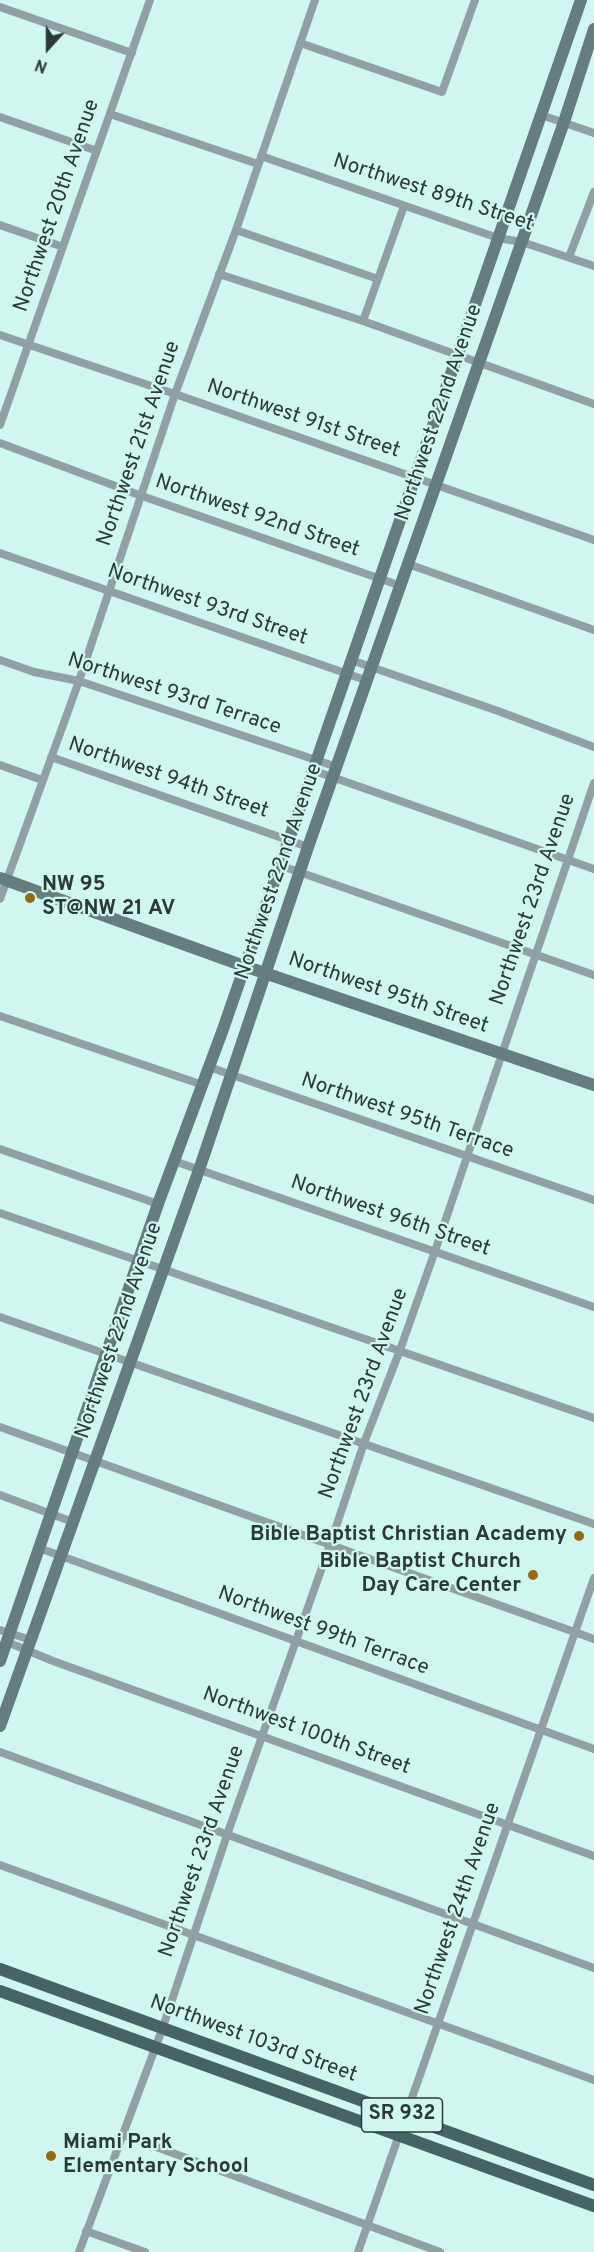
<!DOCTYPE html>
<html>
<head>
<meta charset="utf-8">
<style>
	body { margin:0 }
	#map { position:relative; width:594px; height:2252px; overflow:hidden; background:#d0f6f0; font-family:Overpass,sans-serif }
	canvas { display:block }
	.north { position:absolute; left:18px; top:18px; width:60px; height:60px; -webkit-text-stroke:4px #d0f6f0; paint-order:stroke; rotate:201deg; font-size:16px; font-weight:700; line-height:24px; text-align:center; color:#2b3a38 }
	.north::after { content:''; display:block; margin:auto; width:21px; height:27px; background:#2b3a38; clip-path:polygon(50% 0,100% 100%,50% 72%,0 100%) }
</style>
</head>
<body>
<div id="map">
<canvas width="594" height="2252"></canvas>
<div class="north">N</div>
</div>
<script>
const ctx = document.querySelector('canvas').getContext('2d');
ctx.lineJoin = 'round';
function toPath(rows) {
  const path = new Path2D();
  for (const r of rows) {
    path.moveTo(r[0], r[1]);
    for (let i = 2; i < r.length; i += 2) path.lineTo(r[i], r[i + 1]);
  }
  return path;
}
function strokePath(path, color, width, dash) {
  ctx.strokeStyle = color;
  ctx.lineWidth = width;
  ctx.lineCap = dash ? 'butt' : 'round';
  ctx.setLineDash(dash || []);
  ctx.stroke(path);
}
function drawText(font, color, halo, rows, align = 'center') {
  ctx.font = font + ' Overpass,sans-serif';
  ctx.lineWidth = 4.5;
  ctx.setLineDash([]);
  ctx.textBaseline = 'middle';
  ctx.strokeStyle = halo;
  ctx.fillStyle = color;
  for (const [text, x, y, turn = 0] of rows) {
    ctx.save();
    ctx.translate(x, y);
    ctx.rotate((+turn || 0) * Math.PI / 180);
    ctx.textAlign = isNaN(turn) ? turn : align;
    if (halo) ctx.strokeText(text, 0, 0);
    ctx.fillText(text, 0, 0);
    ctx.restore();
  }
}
strokePath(toPath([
	[0,7,132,53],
	[300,43,442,92,475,0],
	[110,114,258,164],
	[541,115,594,133],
	[0,117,97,151],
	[261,156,498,238,522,242,594,266],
	[0,225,63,247],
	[236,230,378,279],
	[569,257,594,192],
	[219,274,363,321,594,404],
	[363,321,404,206],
	[0,335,175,394,594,540],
	[0,425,150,0],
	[0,443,142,496,401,586],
	[0,553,368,681],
	[408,564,594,630],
	[0,660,34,672,79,681,337,767],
	[351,660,498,711,594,747],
	[51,757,308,847],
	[0,765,42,780],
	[312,770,594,869],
	[279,865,594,975],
	[0,899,79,681,175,394,236,230,315,0],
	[0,1016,203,1085],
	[209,1067,594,1200],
	[0,1149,158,1204],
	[174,1161,594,1307],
	[0,1213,594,1418],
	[0,1317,594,1524],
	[0,1427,594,1639],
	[0,1495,73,1522],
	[39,1548,594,1749],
	[0,1630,31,1640],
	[7,1642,53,1661,594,1856],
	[0,1752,594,1968],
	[0,1865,594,2080],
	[124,2135,440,2252],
	[86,2231,145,2252],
	[79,2252,163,2027,227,1835,330,1545,364,1443,400,1350,435,1251,594,783],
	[358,2252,594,1578]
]), '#91a1a3', 8);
strokePath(toPath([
	[0,878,244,966,594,1085],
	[0,1661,158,1204,222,1032,581,0],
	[0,1726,199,1170,308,847,564,122,594,29]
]), '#657d7f', 12);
strokePath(toPath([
	[0,1969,594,2185],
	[0,1991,594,2206]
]), '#466366', 12);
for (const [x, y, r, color] of [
	[30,898,6,"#926b13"],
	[579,1536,6,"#926b13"],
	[533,1575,6,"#926b13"],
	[51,2156,6,"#926b13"]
]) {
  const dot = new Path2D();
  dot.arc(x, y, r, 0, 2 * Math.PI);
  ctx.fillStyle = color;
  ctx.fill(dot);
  strokePath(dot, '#d0f6f0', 2);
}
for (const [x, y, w] of [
	[402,2115,81]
]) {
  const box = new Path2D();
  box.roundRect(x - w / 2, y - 17, w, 34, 4.5);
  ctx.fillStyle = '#d0f6f0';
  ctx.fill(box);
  strokePath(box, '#2b3a38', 1.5);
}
drawText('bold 20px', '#2b3a38', null, [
	["SR 932",402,2115]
]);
drawText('21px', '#2b3a38', '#d0f6f0', [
	["Northwest 89th Street",433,194,18],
	["Northwest 20th Avenue",58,206,-71],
	["Northwest 22nd Avenue",440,413,-71],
	["Northwest 91st Street",303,420,19],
	["Northwest 21st Avenue",140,444,-71],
	["Northwest 92nd Street",257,517,19],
	["Northwest 93rd Street",207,606,19],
	["Northwest 93rd Terrace",174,695,18],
	["Northwest 94th Street",168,779,19],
	["Northwest 22nd Avenue",280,872,-71],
	["Northwest 23rd Avenue",534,900,-71],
	["Northwest 95th Street",388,994,19],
	["Northwest 95th Terrace",407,1117,19],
	["Northwest 96th Street",390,1217,19],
	["Northwest 22nd Avenue",120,1331,-71],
	["Northwest 23rd Avenue",365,1394,-70],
	["Northwest 99th Terrace",323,1632,20],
	["Northwest 100th Street",306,1732,20],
	["Northwest 23rd Avenue",203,1852,-71],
	["Northwest 24th Avenue",459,1909,-71],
	["Northwest 103rd Street",253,2040,20]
]);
drawText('bold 21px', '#2b3a38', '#d0f6f0', [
	["NW 95",42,886],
	["ST@NW 21 AV",42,910],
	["Bible Baptist Christian Academy",567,1536,"right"],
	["Bible Baptist Church",521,1563,"right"],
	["Day Care Center",521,1587,"right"],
	["Miami Park",63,2144],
	["Elementary School",63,2168]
], 'left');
</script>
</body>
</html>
